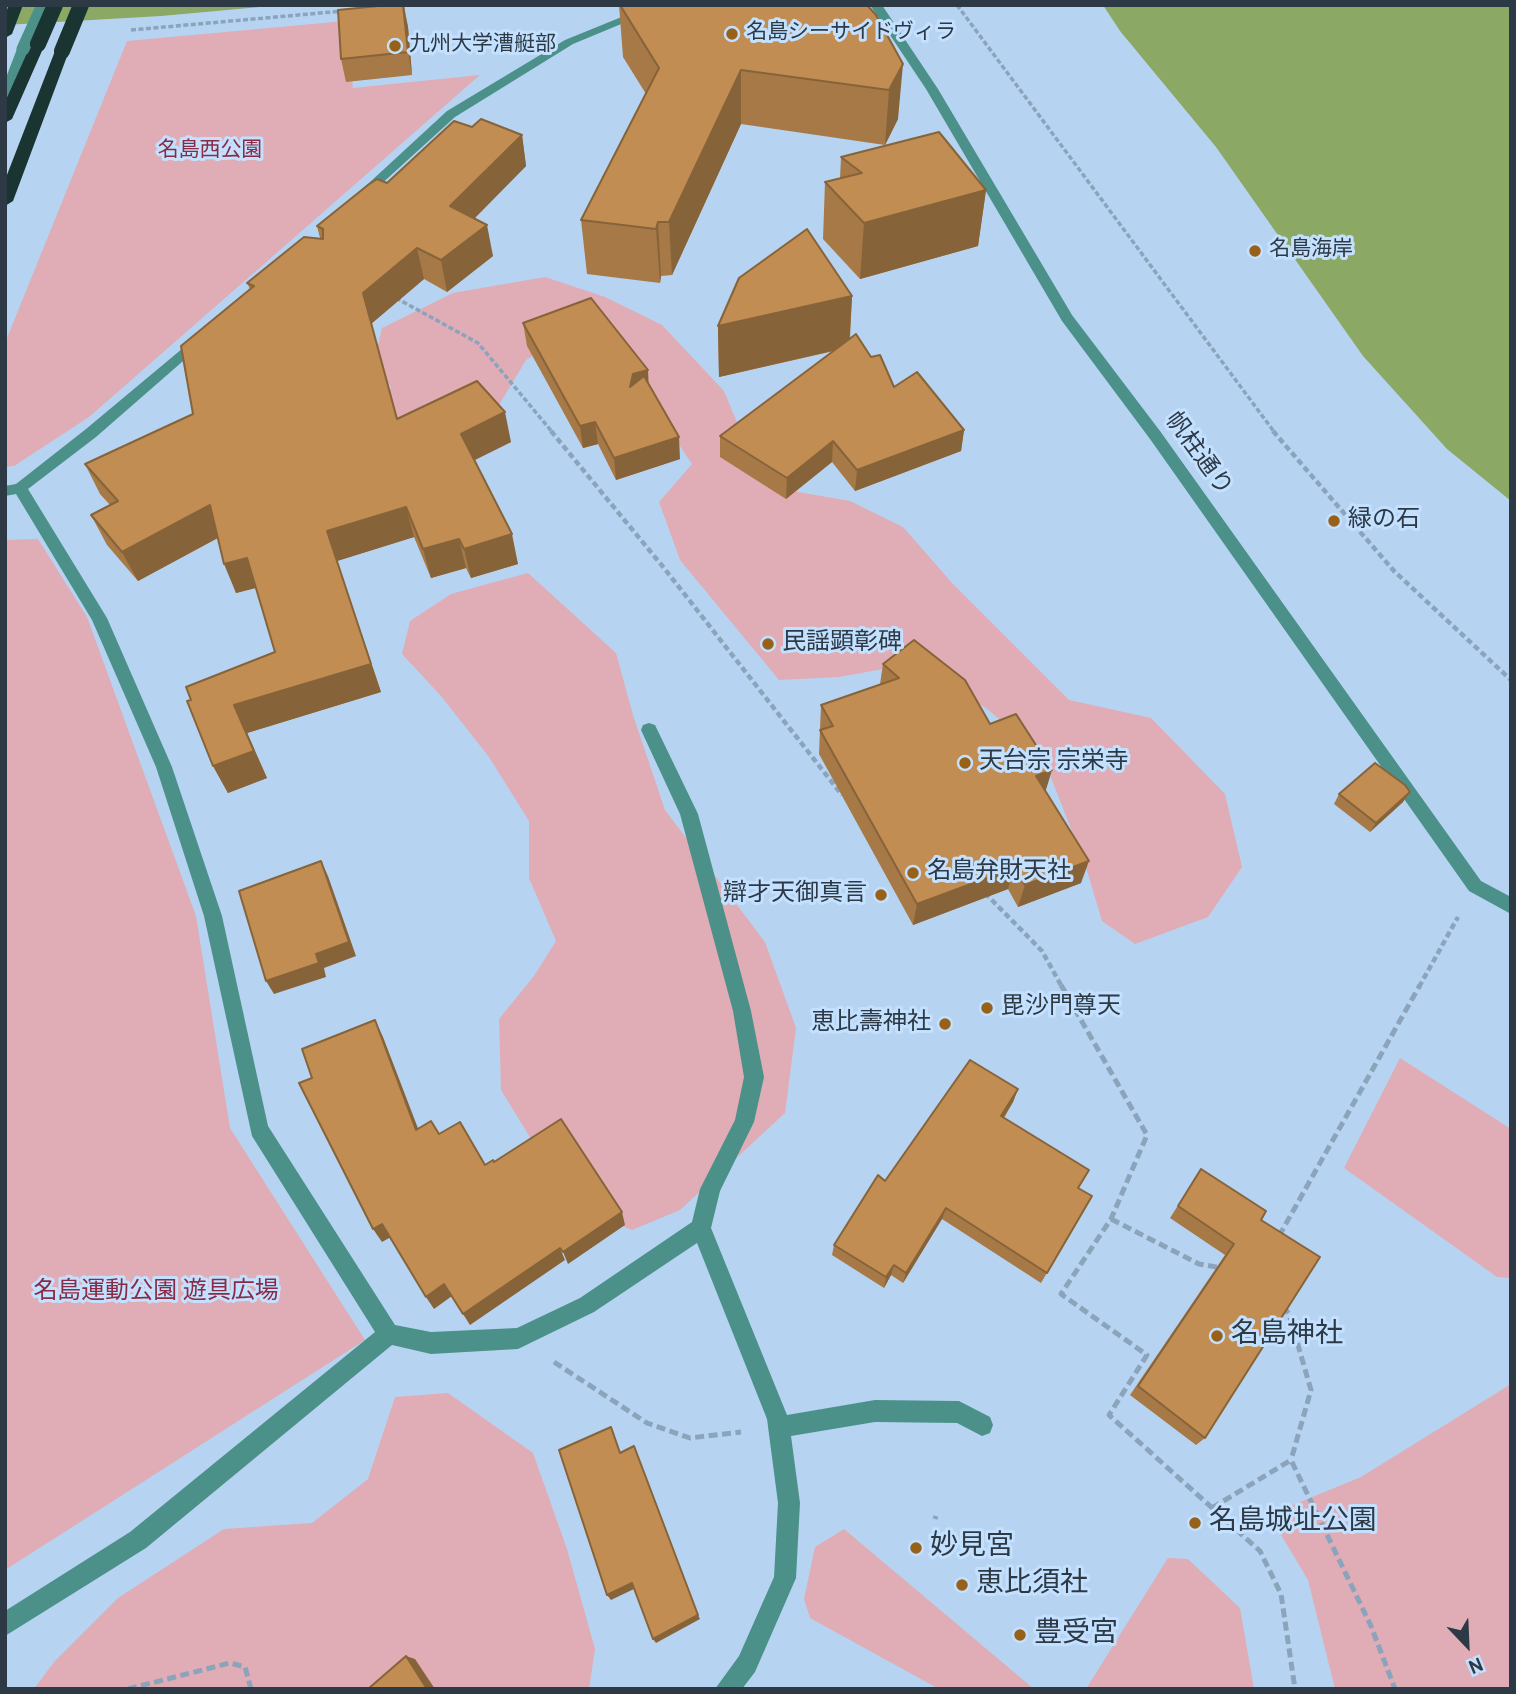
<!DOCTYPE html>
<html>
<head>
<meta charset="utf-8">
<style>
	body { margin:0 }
	#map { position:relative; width:1516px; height:1694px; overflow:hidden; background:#b6d4f1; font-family:Overpass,sans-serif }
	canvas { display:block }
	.frame { position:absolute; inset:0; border:7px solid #2d3945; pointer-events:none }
	.north { position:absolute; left:1432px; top:1610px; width:70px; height:70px; -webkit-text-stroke:5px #c3e1ff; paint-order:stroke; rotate:157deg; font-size:19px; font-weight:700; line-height:28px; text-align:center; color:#2d3945 }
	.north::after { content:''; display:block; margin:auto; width:24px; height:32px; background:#2d3945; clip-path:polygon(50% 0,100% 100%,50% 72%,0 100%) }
</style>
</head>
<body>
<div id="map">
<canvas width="1516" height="1694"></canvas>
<div class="frame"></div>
<div class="north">N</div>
</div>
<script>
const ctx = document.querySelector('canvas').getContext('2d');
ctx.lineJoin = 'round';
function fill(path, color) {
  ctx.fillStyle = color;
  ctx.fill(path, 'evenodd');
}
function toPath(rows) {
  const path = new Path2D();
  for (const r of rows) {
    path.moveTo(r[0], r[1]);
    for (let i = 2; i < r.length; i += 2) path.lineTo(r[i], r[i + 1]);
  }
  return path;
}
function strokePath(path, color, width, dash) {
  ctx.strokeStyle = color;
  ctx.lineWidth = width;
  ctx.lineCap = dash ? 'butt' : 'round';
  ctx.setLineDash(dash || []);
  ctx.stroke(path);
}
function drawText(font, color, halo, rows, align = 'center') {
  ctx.font = font + ' Overpass,"Noto Sans JP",sans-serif';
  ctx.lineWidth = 6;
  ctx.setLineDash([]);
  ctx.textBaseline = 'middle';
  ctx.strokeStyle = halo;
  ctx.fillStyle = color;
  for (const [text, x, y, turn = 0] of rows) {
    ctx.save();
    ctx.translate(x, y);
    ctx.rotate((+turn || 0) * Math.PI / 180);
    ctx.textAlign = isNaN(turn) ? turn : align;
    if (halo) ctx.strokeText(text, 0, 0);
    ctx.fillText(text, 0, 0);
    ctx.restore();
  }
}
fill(toPath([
	[345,21,353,88,480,75,89,417,14,466,5,467,5,343,127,41],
	[545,277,605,297,662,325,724,391,750,454,792,491,850,501,903,527,953,584,1069,700,1151,718,1225,794,1242,867,1208,917,1135,944,1102,921,1085,864,1042,755,986,708,905,665,839,677,779,680,680,560,659,502,692,464,655,409,567,335,526,360,493,415,374,424,391,387,374,363,382,328,453,293],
	[38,539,87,617,196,916,230,1128,365,1340,5,1570,5,540],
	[528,573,616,653,633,715,665,810,765,942,796,1028,785,1113,680,1210,632,1230,571,1204,501,1090,499,1019,534,976,556,941,529,878,529,821,489,757,441,696,402,654,410,621,451,594],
	[1400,1058,1511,1129,1511,1278,1497,1277,1344,1168],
	[1511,1384,1511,1689,1335,1689,1308,1580,1280,1533,1288,1507,1361,1477],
	[448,1393,533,1453,567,1549,595,1649,589,1689,34,1689,54,1662,118,1598,224,1529,312,1523,368,1479,395,1397],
	[844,1529,1034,1689,939,1689,810,1618,804,1599,815,1547],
	[1168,1558,1188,1559,1240,1608,1254,1689,1086,1689]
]), '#e0acb5');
fill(toPath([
	[5,5,282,5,161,16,5,25],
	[1103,5,1511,5,1511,501,1447,449,1363,356,1216,147,1120,31]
]), '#8ba864');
strokePath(toPath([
	[957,5,1275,433],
	[131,30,343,11],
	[396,298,478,343,553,433]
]), '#8ba3bb', 3.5, [5, 2.5]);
strokePath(toPath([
	[551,431,664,568,842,795],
	[1273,431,1394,571,1511,680],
	[985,893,1042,951,1062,987],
	[1419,987,1458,917]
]), '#8ba3bb', 4.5, [6, 3.5]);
strokePath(toPath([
	[1061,985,1147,1135,1111,1219,1061,1294,1147,1355,1109,1415,1260,1551,1281,1594,1295,1689],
	[1111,1219,1199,1264,1222,1268],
	[1279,1236,1420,985],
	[1283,1306,1289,1314,1311,1390,1291,1460],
	[554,1362,647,1423,690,1438,741,1432],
	[1212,1508,1291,1460,1371,1626,1395,1689],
	[935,1519,936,1516],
	[999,1589,1002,1586],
	[1044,1625,1047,1620],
	[128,1689,230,1663,245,1667,251,1689]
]), '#8ba3bb', 5, [9, 4.5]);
fill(toPath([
	[651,5,667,5,573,44,455,117,367,197,363,198,357,194,447,111,565,40,651,5],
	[870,5,882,5,938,89,1072,315,1160,431,1481,881,1511,897,1511,914,1469,891,1150,439,1062,321,926,89,870,5],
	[23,46,29,49,11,96,5,100,5,80,17,49,23,46],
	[201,333,208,338,206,341,96,437,28,489,107,618,172,767,222,916,268,1126,395,1325,431,1332,517,1328,580,1298,692,1222,700,1189,735,1120,744,1077,733,1011,680,814,641,730,643,725,649,723,655,725,698,814,751,1011,764,1077,754,1122,720,1191,711,1228,787,1415,875,1400,959,1401,990,1417,993,1425,990,1433,982,1436,957,1423,875,1422,791,1436,800,1503,796,1578,755,1672,742,1689,715,1689,739,1656,774,1577,778,1503,767,1419,697,1243,594,1312,518,1349,431,1354,392,1345,146,1548,5,1636,5,1611,130,1532,375,1332,252,1136,204,916,156,767,92,620,16,494,5,496,5,486,16,484,86,429,201,333]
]), '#4b918a');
fill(toPath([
	[9,5,23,5,12,34,5,38,5,15,9,5],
	[38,40,45,44,12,119,5,123,5,102,31,44,38,40],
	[62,47,69,51,13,201,5,206,5,180,55,51,62,47]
]), '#1a3431');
strokePath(toPath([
	[23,49,43,5]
]), '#4b918a', 13);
strokePath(toPath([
	[38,44,55,5],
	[62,51,81,5]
]), '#1a3431', 16);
fill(toPath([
	[404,5,408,27,412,75,346,82,341,59],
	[619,5,867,5,898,119,885,145,741,124,672,275,661,276,660,283,587,274,581,220,646,94,623,57],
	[472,127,522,135,526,166,475,218,493,256,447,292,424,279,371,324,397,419,511,442,474,460,518,564,471,578,466,568,431,578,414,537,337,561,381,692,247,733,267,778,228,793,213,766,191,700,275,652,256,588,236,593,218,538,138,581,107,545,91,515,110,505,100,494,85,464,193,414,250,289,247,283,320,238,317,226,387,183],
	[841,157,986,190,978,246,860,279,823,239,825,182,840,179],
	[852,296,850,339,871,357,894,387,964,430,961,451,855,491,832,462,786,499,720,457,720,436,834,351,719,377,718,326],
	[523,323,649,384,680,459,616,480,598,444,583,448,527,346],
	[883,664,990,724,1046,792,1081,883,1018,907,1008,889,913,925,819,754,821,705,880,684],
	[1339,794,1403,802,1370,832,1334,804],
	[1018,1089,1013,1102,1004,1118,1079,1188,1092,1196,1041,1283,942,1219,903,1283,891,1275,884,1288,832,1255,834,1245,885,1181],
	[1201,1169,1261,1220,1205,1438,1196,1445,1130,1395,1225,1255,1170,1218]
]), '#a67947');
fill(toPath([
	[403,5,408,27,412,75,408,52],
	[903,64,898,119,885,145,889,90],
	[741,70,741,124,672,275,669,222],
	[522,135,526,166,456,237,450,206],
	[986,190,978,246,860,279,864,223],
	[658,222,661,276,660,283,656,229],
	[487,225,493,256,447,292,441,260],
	[417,248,424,279,371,324,363,293],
	[852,296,849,347,719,377,718,326],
	[648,370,649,393,630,387,633,374],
	[505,412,511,442,467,464,461,434],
	[595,422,598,444,583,448,580,426],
	[964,430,961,451,855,491,857,470],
	[679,437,680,459,616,480,614,458],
	[833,441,832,462,786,499,787,478],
	[210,505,223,535,138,581,122,552],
	[406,507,414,537,337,561,381,692,247,733,267,778,228,793,213,766,234,705,371,664,327,531],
	[512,534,518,564,471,578,464,549],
	[459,539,466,568,431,578,423,549],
	[247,558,259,587,236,593,224,564],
	[1052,770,1045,793,1036,776],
	[1410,792,1403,802,1370,832,1376,823],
	[321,861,328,876,356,956,324,968,326,977,274,994,266,981],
	[1089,861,1081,883,1018,907,1025,885],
	[1014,868,1008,889,913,925,917,904],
	[375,1020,383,1037,424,1144,416,1130],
	[1018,1089,1013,1102,996,1129,1001,1116],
	[946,1208,942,1219,903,1283,906,1273],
	[622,1212,625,1225,568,1264,563,1252],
	[382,1224,391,1237,382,1242,373,1229],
	[560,1248,565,1260,470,1325,463,1314],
	[894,1265,891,1275,884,1288,886,1277],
	[444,1284,452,1296,434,1309,426,1297],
	[632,1583,636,1588,611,1600,607,1595],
	[698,1615,700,1619,656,1643,653,1639],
	[406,1656,415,1659,435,1689,427,1689]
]), '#876339');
const building = toPath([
	[388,5,403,5,408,52,341,59,338,10,388,5],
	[620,5,867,5,876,15,903,64,889,90,741,70,669,222,658,222,656,229,581,220,659,68,620,5],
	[481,119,522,135,450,206,487,225,441,260,417,248,363,293,397,419,477,381,505,412,461,434,512,534,464,549,459,539,423,549,406,507,327,531,371,664,234,705,254,751,213,766,187,701,191,700,186,687,275,652,247,558,224,564,210,505,122,552,91,515,118,501,85,464,193,414,181,346,254,286,247,283,304,237,323,239,323,229,317,226,368,185,377,179,387,183,454,121,472,127,481,119],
	[939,132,986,190,864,223,825,182,862,173,841,157,939,132],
	[807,229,852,296,718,326,739,278,807,229],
	[591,298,648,370,633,374,630,387,644,376,679,437,614,458,595,422,580,426,523,323,591,298],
	[856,334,871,357,880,355,894,387,917,372,964,430,857,470,833,441,787,478,720,436,856,334],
	[914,640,965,680,990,724,1016,714,1052,770,1036,776,1089,861,1025,885,1014,868,917,904,820,730,833,726,821,705,899,678,883,664,914,640],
	[1375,763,1405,785,1410,792,1376,823,1339,794,1375,763],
	[321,861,349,942,316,954,319,963,266,981,239,891,321,861],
	[375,1020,416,1130,431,1121,439,1134,460,1122,485,1165,493,1160,494,1162,561,1119,622,1212,563,1252,560,1248,463,1314,444,1284,426,1297,382,1224,373,1229,299,1083,312,1078,302,1049,375,1020],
	[970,1060,1018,1089,1001,1116,1089,1170,1078,1188,1092,1196,1047,1273,946,1208,906,1273,894,1265,886,1277,834,1245,878,1175,885,1181,970,1060],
	[1201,1169,1266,1211,1261,1220,1320,1257,1205,1438,1138,1386,1234,1244,1178,1206,1201,1169],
	[611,1427,620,1453,634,1446,698,1615,653,1639,632,1583,607,1595,559,1450,611,1427],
	[406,1656,427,1689,368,1689,406,1656]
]);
fill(building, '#c18d52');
strokePath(building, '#876339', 2);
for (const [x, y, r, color] of [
	[732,34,7,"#98611a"],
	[395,46,7,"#98611a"],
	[1255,251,7,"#98611a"],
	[1334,521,7,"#98611a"],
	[768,644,7,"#98611a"],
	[965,763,7,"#98611a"],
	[913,873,7,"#98611a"],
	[881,895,7,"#98611a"],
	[987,1008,7,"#98611a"],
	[945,1024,7,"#98611a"],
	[1217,1336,7,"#98611a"],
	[1195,1523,7,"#98611a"],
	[916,1548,7,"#98611a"],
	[962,1585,7,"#98611a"],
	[1020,1635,7,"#98611a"]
]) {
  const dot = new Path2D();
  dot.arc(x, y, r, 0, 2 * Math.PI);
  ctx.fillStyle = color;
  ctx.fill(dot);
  strokePath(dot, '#c3e1ff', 2.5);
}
drawText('21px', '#2d3945', '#c3e1ff', [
	["名島シーサイドヴィラ",746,34],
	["九州大学漕艇部",409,46],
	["名島海岸",1269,251]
], 'left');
drawText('21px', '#892b45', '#c3e1ff', [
	["名島西公園",210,152]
]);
drawText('24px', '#2d3945', '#c3e1ff', [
	["帆柱通り",1197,455,54]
]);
drawText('24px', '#2d3945', '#c3e1ff', [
	["緑の石",1348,521],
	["民謡顕彰碑",782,644],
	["天台宗 宗栄寺",979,763],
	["名島弁財天社",927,873],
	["辯才天御真言",867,895,"right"],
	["毘沙門尊天",1001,1008],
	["恵比壽神社",931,1024,"right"]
], 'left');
drawText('24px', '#892b45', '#c3e1ff', [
	["名島運動公園 遊具広場",156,1293]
]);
drawText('28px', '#2d3945', '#c3e1ff', [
	["名島神社",1231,1336],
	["名島城址公園",1209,1523],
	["妙見宮",930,1548],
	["恵比須社",976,1585],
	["豊受宮",1034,1635]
], 'left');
</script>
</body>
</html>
